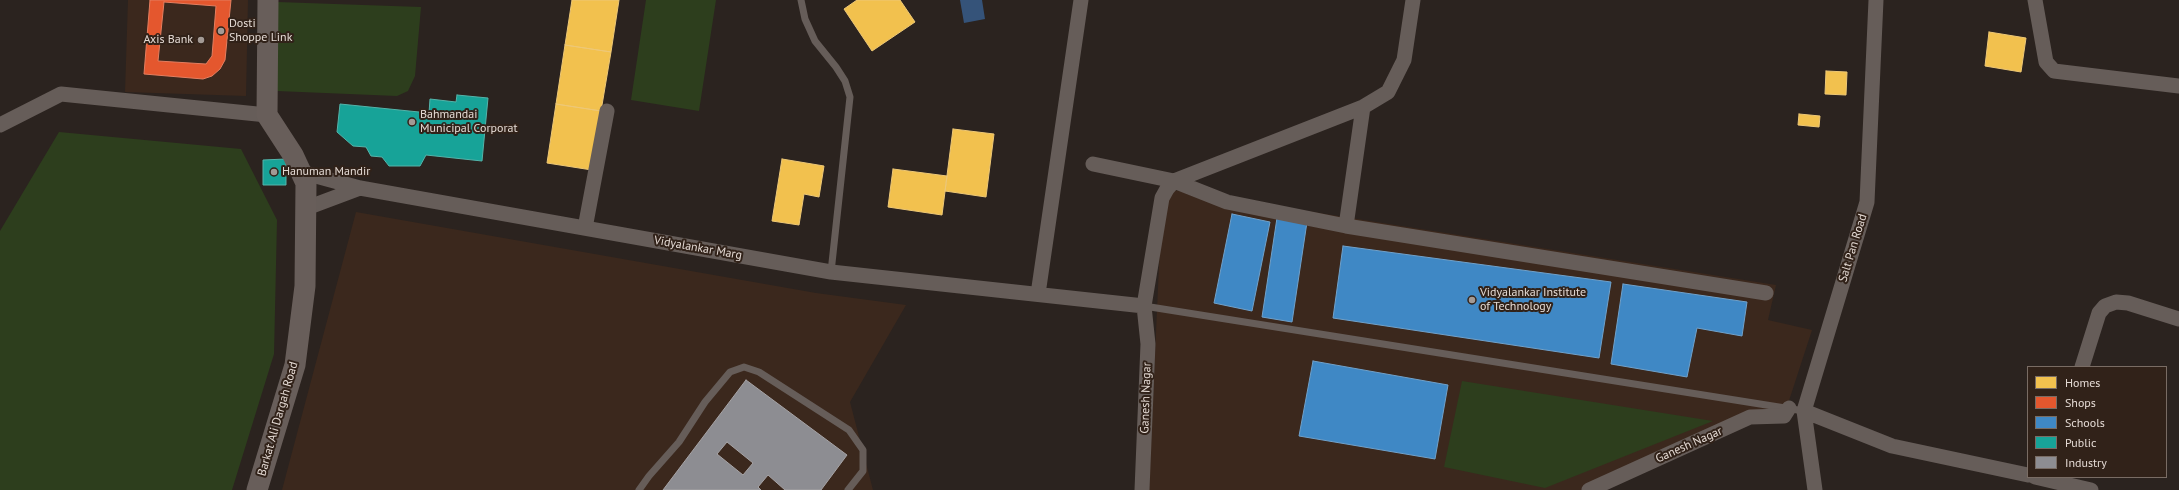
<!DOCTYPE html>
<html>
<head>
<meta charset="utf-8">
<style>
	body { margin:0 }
	#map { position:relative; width:2179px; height:490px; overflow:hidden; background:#2b231f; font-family:"PT Sans",sans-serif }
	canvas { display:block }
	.legend { position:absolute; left:2027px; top:366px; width:140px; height:112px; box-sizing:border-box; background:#312219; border:1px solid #796c64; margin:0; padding:5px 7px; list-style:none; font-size:12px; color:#e4dad4 }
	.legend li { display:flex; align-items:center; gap:8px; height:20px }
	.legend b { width:20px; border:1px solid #796c64 }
</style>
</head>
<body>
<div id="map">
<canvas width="2179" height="490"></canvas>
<ul class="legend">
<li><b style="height:11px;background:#f2c14e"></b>Homes</li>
<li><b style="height:11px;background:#e4572e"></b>Shops</li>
<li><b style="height:11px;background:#3f88c5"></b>Schools</li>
<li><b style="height:11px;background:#17a398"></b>Public</li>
<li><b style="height:11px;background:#8d8d92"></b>Industry</li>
</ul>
</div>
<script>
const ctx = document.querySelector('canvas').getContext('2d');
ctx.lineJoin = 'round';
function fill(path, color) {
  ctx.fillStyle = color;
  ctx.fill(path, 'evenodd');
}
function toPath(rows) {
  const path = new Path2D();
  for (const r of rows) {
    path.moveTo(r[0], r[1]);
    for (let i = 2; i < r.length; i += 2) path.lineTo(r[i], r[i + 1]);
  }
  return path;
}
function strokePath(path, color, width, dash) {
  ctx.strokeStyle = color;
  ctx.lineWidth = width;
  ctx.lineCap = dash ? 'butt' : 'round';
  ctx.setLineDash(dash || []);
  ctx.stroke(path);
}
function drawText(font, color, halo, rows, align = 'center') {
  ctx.font = font + ' "PT Sans",sans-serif';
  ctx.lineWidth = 4;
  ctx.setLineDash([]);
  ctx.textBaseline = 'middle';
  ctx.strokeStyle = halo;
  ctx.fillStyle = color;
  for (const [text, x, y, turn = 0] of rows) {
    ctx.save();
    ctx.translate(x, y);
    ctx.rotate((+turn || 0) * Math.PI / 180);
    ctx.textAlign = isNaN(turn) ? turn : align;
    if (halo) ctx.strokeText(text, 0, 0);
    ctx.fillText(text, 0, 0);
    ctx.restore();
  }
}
fill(toPath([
	[128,0,248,0,246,96,125,92],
	[1167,189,1776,285,1768,320,1812,330,1784,416,1750,417,1589,490,1149,490,1162,198],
	[356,212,816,293,906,305,850,402,873,490,282,490]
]), '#3b281d');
fill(toPath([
	[646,0,716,0,699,111,631,100],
	[277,2,421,7,415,76,408,91,397,96,277,91],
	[59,132,241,149,277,220,274,354,232,490,0,490,0,231],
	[1462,381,1713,421,1545,488,1444,467]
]), '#2d3e1d');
fill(toPath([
	[960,0,982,0,985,19,964,23]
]), '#355379');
const homes = toPath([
	[572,0,619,0,611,52,565,45,572,0],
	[857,0,900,0,915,22,872,51,844,9,857,0],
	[1989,32,2026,38,2021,72,1985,66,1989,32],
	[565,45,611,52,601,111,556,104,565,45],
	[1826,71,1847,72,1846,95,1825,94,1826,71],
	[556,104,601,111,592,170,547,163,556,104],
	[1799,114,1820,116,1819,127,1798,125,1799,114],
	[953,129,994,134,986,197,945,191,953,129],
	[782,159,824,166,819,197,804,194,799,225,772,221,782,159],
	[893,169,947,176,942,215,888,207,893,169]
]);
fill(homes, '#f2c14e');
strokePath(homes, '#eec876', 1);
const shops = toPath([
	[150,0,231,0,225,60,220,69,212,76,203,79,144,74,150,0],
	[164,2,216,6,212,56,206,64,158,61,164,2]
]);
fill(shops, '#e4572e');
strokePath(shops, '#e47e60', 1);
const schools = toPath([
	[1232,214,1270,222,1252,311,1214,303,1232,214],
	[1277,218,1307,222,1292,322,1262,317,1277,218],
	[1343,246,1611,282,1599,358,1333,318,1343,246],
	[1623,284,1747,302,1742,336,1697,328,1687,377,1611,364,1623,284],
	[1313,361,1448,385,1435,459,1299,436,1313,361]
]);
fill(schools, '#3f88c5');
strokePath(schools, '#70a1ca', 1);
const public = toPath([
	[457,95,488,98,482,161,426,155,420,166,389,166,382,157,371,156,366,147,353,146,337,132,340,104,429,113,430,99,456,102,457,95],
	[286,159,286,185,263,185,263,160,286,159]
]);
fill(public, '#17a398');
strokePath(public, '#54b4aa', 1);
const industry = toPath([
	[746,380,847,455,821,490,785,490,768,475,758,487,761,490,663,490,746,380],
	[727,442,753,463,743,475,717,454,727,442]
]);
fill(industry, '#8d8d92');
strokePath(industry, '#a7a4a6', 1);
strokePath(toPath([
	[801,0,805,19,815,41,836,67,845,81,850,97,831,272],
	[1144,306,1804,411],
	[639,490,649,476,679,442,705,402,730,372,744,367,759,372,849,430,863,450,863,471,848,490]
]), '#665d59', 7);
strokePath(toPath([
	[2035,0,2046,62,2054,71,2179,86],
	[0,125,61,94,267,115],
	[1093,164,1174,181,1227,202,1346,226,1766,293],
	[301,172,360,188,831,272,1144,306],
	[304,209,360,188],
	[1346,226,1363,107],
	[585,228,607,111],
	[1038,294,1081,0],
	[2082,367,2099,313,2105,306,2116,302,2128,303,2179,319],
	[1804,411,1892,446,2028,475],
	[2035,477,2091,490],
	[1142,490,1148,344,1144,306,1162,198,1167,189,1174,181,1363,107,1388,92,1404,60,1413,0],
	[1589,490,1750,417,1784,416,1789,408],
	[1815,490,1804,411,1867,202,1876,0]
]), '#665d59', 15);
strokePath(toPath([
	[257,490,295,365,305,286,306,183,293,155,267,115,268,0]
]), '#685e5a', 21);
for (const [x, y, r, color] of [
	[221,31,4,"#a39a95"],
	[201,40,4,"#a39a95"],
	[412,122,4,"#a39a95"],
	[274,172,4,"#a39a95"],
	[1472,300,4,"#a39a95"]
]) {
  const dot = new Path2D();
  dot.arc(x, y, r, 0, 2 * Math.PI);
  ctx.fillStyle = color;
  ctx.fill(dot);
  strokePath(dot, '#312219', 1.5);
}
drawText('12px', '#e4dad4', '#312219', [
	["Dosti",229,24],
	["Shoppe Link",229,38],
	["Axis Bank",193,40,"right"],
	["Bahmandai",420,115],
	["Municipal Corporat",420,129],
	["Hanuman Mandir",282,172],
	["Vidyalankar Institute",1480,293],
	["of Technology",1480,307]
], 'left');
drawText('12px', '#e4dad4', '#312219', [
	["Vidyalankar Marg",698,248,10],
	["Salt Pan Road",1853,248,-73],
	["Ganesh Nagar",1146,398,-88],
	["Barkat Ali Dargah Road",278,419,-74],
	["Ganesh Nagar",1689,445,-24]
]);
</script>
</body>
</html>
